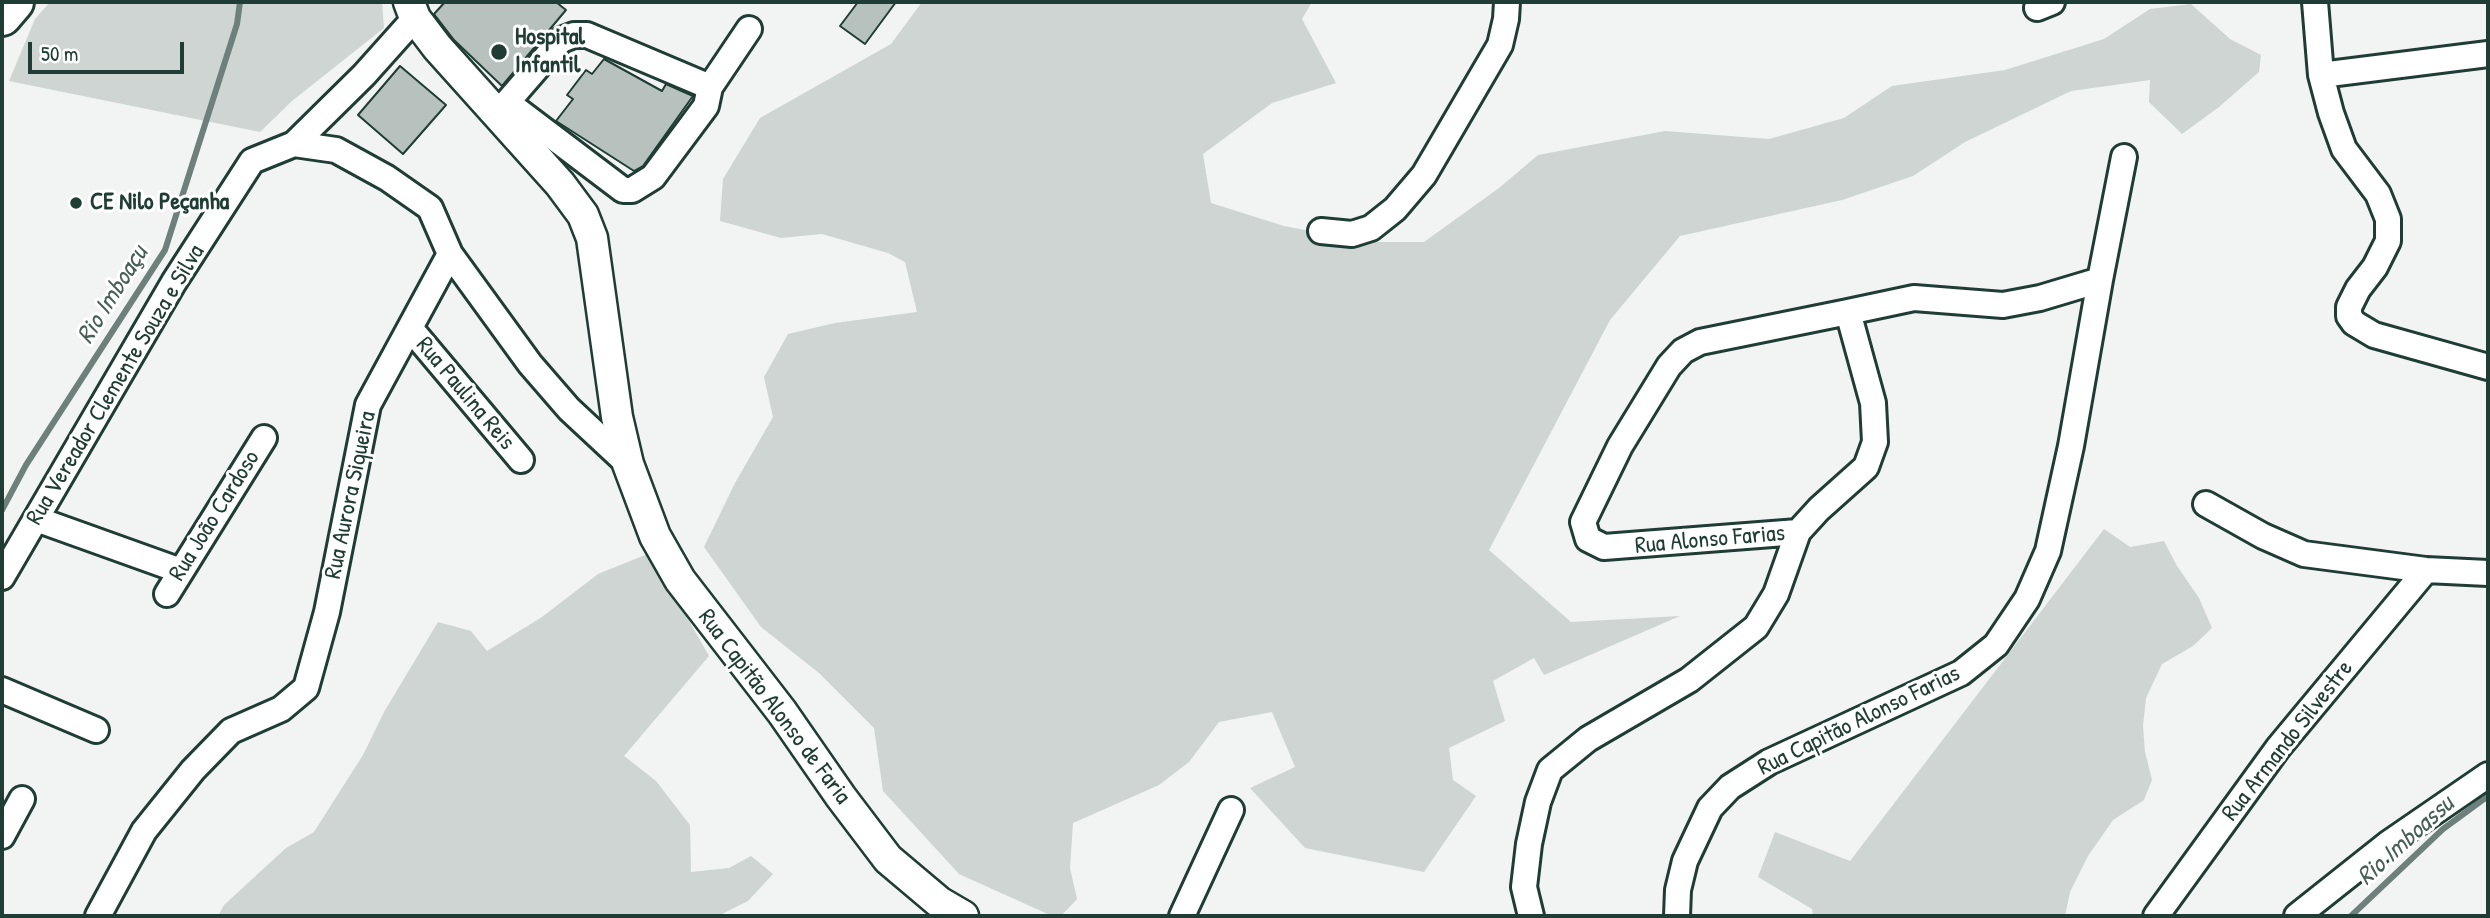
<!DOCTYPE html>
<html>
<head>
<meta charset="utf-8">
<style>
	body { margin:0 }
	#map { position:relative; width:2490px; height:918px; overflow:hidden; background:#f2f3f3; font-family:"Patrick Hand",sans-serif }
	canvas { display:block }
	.frame { position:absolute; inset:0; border:4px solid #1f3d34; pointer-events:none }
	.scale { position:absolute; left:28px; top:42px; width:156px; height:32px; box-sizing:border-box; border:4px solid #1f3d34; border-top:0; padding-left:9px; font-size:21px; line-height:24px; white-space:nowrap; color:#1f3d34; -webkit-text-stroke:5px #fff; paint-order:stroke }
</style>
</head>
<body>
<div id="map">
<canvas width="2490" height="918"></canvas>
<div class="frame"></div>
<div class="scale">50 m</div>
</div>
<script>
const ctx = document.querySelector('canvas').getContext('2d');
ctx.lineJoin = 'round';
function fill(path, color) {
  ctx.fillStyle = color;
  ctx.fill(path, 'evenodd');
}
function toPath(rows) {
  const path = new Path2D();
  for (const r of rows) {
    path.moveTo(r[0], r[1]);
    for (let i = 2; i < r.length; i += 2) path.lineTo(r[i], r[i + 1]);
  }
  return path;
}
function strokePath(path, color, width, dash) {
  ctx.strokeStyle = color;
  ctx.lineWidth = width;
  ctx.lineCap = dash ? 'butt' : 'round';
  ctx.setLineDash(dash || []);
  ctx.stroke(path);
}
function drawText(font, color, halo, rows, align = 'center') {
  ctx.font = font + ' "Patrick Hand",sans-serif';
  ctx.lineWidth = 6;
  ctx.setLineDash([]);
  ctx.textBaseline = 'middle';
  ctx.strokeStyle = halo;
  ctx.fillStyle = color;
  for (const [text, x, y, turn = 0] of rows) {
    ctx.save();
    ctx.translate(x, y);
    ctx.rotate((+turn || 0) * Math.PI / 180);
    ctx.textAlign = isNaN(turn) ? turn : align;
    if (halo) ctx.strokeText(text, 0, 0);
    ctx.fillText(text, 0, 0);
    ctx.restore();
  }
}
fill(toPath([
	[50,2,382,2,384,28,292,101,260,132,9,81,35,19],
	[922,2,1312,2,1302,19,1336,83,1272,103,1203,154,1211,203,1284,226,1367,242,1424,242,1499,188,1538,155,1665,131,1769,139,1844,118,1892,86,2005,70,2104,39,2150,9,2191,4,2230,39,2261,55,2259,72,2219,107,2182,134,2149,102,2150,80,2071,91,1965,142,1913,176,1842,200,1680,236,1610,320,1489,550,1571,622,1680,616,1544,675,1534,658,1493,681,1505,721,1449,748,1453,780,1476,796,1424,872,1305,848,1250,788,1295,767,1272,712,1219,722,1189,762,1159,785,1073,823,1070,868,1077,899,1061,916,1052,916,959,874,883,791,874,728,819,673,761,627,704,547,735,483,773,417,764,377,788,334,835,323,917,312,905,262,888,253,822,234,781,238,720,221,723,179,760,118,891,44],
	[2104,529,2130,547,2164,541,2177,566,2199,598,2212,628,2193,646,2162,664,2146,698,2143,726,2145,752,2152,780,2144,800,2113,820,2088,856,2070,892,2065,916,1813,916,1812,909,1758,877,1775,832,1850,861],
	[650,553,709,656,624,756,656,781,690,825,691,872,729,868,751,856,773,874,748,901,718,916,218,916,224,905,286,848,314,832,363,755,384,712,438,622,471,631,487,651,542,617,598,574]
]), '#ced5d3');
strokePath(toPath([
	[2,510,26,465,165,250,237,24,240,2],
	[2351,916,2443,829,2488,796]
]), '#6d807b', 6);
const building = toPath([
	[445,2,556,2,566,10,502,86,454,40,434,14,445,2],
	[858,2,896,2,865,44,840,26,858,2],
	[604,59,662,91,666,84,693,96,643,166,634,171,556,121,573,99,567,95,586,70,592,74,604,59],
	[400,66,446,105,403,154,358,115,400,66]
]);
fill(building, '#b7c1bd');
strokePath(building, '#1f3d34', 2);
const minor = toPath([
	[2315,2,2321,75,2331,113,2344,149,2378,194,2388,219,2388,241,2375,267,2358,289,2349,307,2349,316,2354,323,2374,335,2488,367],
	[2037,8,2052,2],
	[2321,75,2488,54],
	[508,103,623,190,632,190,653,177,706,106,710,87],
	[497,114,561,40,574,35,587,35,710,87,749,29],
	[1321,231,1352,234,1371,228,1395,209,1424,175,1500,45,1506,19,1507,2],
	[450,254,530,364,569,409,628,464],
	[410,328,521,460],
	[2206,504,2263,536,2304,554,2426,570,2488,573],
	[36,519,181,571],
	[1798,532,1819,509,1866,467,1875,442,1873,403,1848,312,1914,298,2003,305,2040,298,2100,280],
	[2,577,174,282,252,161,294,144,364,75,415,18],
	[167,594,264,438],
	[2,690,96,730],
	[2,836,22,799],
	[98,916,144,831,193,770,231,731,281,709,306,688,327,612,368,405,450,254,430,208,387,178,336,150,294,144],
	[1182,916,1231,810],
	[1531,916,1524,887,1529,844,1538,802,1550,770,1588,739,1689,680,1756,627,1776,594,1798,532,1604,547,1588,539,1583,522,1620,446,1669,366,1683,351,1700,342,1848,312],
	[1677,916,1678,890,1685,861,1710,808,1730,787,1769,762,1961,673,1996,645,2027,599,2048,551,2071,446,2100,280,2124,157],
	[2156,916,2278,748,2426,570],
	[2297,916,2389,843,2488,775]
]);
const tertiary = toPath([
	[409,2,415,18,437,47,560,184,583,215,592,238,617,417,628,464,655,536,680,580,782,712,841,797,888,859,939,902,963,916]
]);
const primary = toPath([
	[2,16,14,2]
]);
strokePath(minor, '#1f3d34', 30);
strokePath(tertiary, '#1f3d34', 35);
strokePath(primary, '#1f3d34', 44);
strokePath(minor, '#fff', 24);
strokePath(tertiary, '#fff', 30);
strokePath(primary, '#fff', 38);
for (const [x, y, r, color] of [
	[499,52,9,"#1f3d34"],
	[76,203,7,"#1f3d34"]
]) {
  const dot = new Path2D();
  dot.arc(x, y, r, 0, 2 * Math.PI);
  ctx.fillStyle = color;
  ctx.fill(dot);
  strokePath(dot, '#fff', 2.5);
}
drawText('bold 24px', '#1f3d34', '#fff', [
	["Hospital",515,38],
	["Infantil",515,66],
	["CE Nilo Peçanha",90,203]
], 'left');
drawText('24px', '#1f3d34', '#fff', [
	["Rua Vereador Clemente Souza e Silva",116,385,-59],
	["Rua Paulina Reis",465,394,50],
	["Rua Aurora Siqueira",351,495,-78],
	["Rua João Cardoso",215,516,-58],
	["Rua Alonso Farias",1710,540,-5],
	["Rua Capitão Alonso de Faria",774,707,53],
	["Rua Capitão Alonso Farias",1859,721,-26],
	["Rua Armando Silvestre",2288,741,-52]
]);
drawText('italic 26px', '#465f57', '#fff', [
	["Rio Imboaçu",113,295,-58],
	["Rio Imboassu",2406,841,-42]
]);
</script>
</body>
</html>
